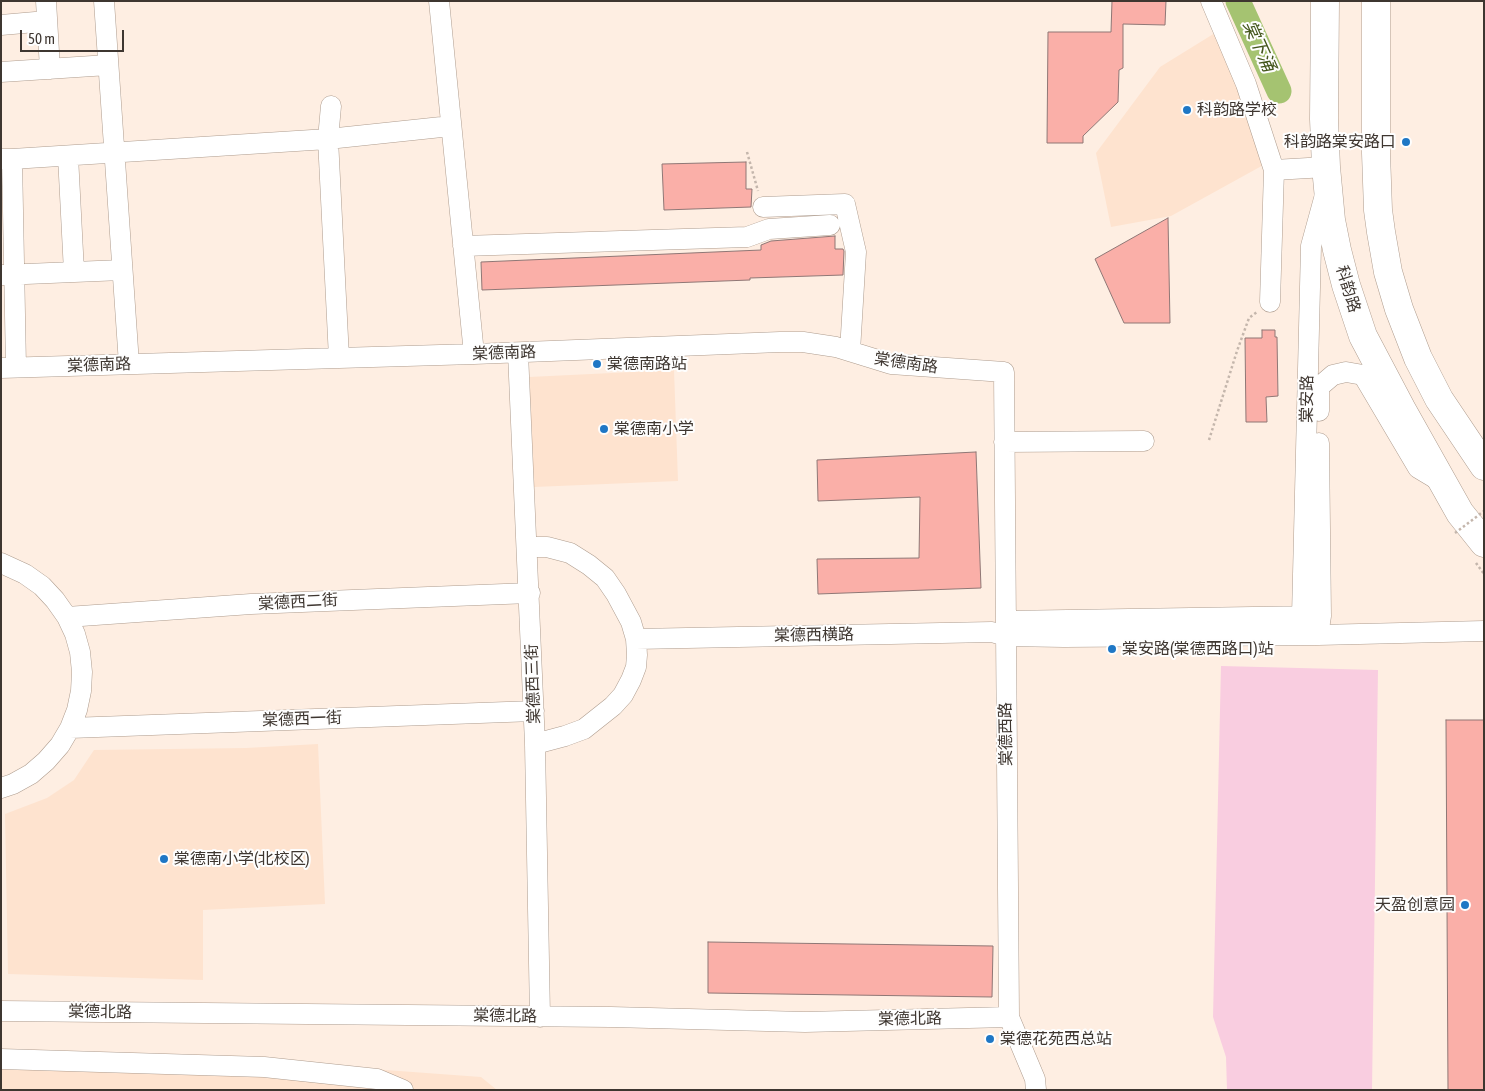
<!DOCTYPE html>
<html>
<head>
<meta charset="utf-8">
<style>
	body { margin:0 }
	#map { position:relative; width:1485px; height:1091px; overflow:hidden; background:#feeee2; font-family:"Asap Condensed",sans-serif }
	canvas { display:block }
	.frame { position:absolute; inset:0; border:2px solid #3e3630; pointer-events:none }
	.scale { position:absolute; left:20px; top:30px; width:104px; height:22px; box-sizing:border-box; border:2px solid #3e3630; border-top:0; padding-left:6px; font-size:15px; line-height:18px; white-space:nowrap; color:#3e3630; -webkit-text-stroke:4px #fefefe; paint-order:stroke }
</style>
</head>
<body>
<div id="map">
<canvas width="1485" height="1091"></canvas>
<div class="frame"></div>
<div class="scale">50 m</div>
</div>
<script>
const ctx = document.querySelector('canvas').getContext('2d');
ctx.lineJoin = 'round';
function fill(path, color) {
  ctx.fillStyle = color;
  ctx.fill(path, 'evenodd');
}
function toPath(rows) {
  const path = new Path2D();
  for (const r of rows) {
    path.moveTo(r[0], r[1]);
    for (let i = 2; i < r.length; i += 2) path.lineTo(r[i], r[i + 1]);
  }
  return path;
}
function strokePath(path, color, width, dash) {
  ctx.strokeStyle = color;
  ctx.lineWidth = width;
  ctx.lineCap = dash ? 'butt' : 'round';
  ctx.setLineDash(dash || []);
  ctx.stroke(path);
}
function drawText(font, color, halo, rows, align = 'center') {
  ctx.font = font + ' "Asap Condensed","Noto Sans SC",sans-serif';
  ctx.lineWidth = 4;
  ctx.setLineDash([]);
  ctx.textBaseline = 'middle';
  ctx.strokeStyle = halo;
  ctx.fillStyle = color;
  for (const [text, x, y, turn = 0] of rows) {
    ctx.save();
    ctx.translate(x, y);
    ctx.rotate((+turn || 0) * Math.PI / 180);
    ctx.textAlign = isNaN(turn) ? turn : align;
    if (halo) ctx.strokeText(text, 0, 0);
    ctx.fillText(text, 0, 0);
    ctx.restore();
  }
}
fill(toPath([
	[1215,33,1267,163,1171,216,1111,227,1096,153,1160,67],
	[674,370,678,481,534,487,529,377],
	[318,744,325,904,203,910,203,980,8,974,5,814,47,798,74,780,94,750,246,748],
	[1,1054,276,1062,481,1077,497,1090,1,1090]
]), '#fee3cf');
fill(toPath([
	[1221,666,1378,670,1372,1090,1227,1090,1226,1057,1213,1017]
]), '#f9cde0');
strokePath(toPath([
	[1238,1,1279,91]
]), '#a5c371', 25);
const building = toPath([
	[1112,1,1166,1,1165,25,1123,24,1123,68,1119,70,1118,102,1083,136,1083,143,1047,143,1048,32,1111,32,1112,1],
	[746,162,746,189,752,189,751,207,664,210,662,164,746,162],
	[1168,218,1170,323,1124,323,1095,259,1168,218],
	[835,236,835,249,843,249,844,251,843,275,750,278,750,280,482,290,481,262,761,250,761,245,771,241,835,236],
	[1262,330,1275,330,1275,337,1277,337,1278,396,1266,397,1267,422,1246,422,1245,338,1262,338,1262,330],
	[976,452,981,588,818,594,817,559,919,558,920,497,818,501,817,460,976,452],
	[1446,720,1484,720,1484,1090,1448,1090,1446,720],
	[708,942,993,946,992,997,708,993,708,942]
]);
fill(building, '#faafa8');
strokePath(building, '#8f7775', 1);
const minor = toPath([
	[46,1,50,69],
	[104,1,129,364],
	[439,1,474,354],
	[1211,1,1246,84,1274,170,1326,167],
	[1,25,47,21],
	[1,72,108,65],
	[331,106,328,139,339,358],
	[68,156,74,272],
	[1,159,12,159,328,139,451,126],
	[12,159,16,367],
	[763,207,845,204,856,252,850,351],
	[463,246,747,237,769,229,830,225],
	[2,275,122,270],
	[1270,302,1274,170],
	[518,353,535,744,540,1017],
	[1,368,474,354,780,342,803,342,836,347,891,364,1004,372,1009,1017,1035,1079,1036,1090],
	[1319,411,1319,387,1333,375,1346,372,1363,375,1418,468,1443,483],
	[1004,442,1144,441],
	[528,547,547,547,570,553,589,565,605,578,616,594,631,622,636,639,637,655,636,667,631,680,623,695,613,706,584,729,565,736,535,744],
	[1,563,25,574,42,586,55,600,67,617,75,634,80,652,82,672,81,691,77,710,70,728,60,745,46,761,31,774,13,784,1,788],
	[67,617,251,604,530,593],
	[1006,621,1314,616],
	[1318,635,1302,616,1311,246,1325,195],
	[1318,635,1321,616,1319,443],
	[636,639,992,632,1005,636,1064,637,1318,635,1484,631],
	[70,728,534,711],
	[1,1011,611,1017,805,1022,1009,1017],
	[1,1059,264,1067,377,1079,403,1090]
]);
const highway = toPath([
	[1325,1,1324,119,1326,167,1331,220,1337,250,1346,285,1363,336,1401,408,1460,513,1484,543],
	[1376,1,1376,153,1378,210,1381,232,1388,272,1399,309,1418,358,1439,399,1484,466]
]);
strokePath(minor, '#ae9c8e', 21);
strokePath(highway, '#ae9c8e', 29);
strokePath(toPath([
	[747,152,758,191],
	[1209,440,1237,351,1249,318,1257,312],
	[1476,563,1484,574]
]), '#c4b6ac', 2.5, [2.5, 2.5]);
strokePath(minor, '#fff', 20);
strokePath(highway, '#fff', 28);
strokePath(toPath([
	[1455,533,1484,511]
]), '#c4b6ac', 2.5, [2.5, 2.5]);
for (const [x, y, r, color] of [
	[1187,110,5,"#1f77c5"],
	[1406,142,5,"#1f77c5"],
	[597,364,5,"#1f77c5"],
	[604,429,5,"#1f77c5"],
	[1112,649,5,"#1f77c5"],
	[164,859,5,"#1f77c5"],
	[1465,905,5,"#1f77c5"],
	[990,1039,5,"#1f77c5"]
]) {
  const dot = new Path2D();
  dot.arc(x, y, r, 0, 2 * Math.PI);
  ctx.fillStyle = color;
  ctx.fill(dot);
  strokePath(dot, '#fefefe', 2);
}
drawText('16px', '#3e3630', '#fefefe', [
	["科韵路学校",1197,110],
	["科韵路棠安路口",1396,142,"right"],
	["棠德南路站",607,364],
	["棠德南小学",614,429],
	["棠安路(棠德西路口)站",1122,649],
	["棠德南小学(北校区)",174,859],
	["天盈创意园",1455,905,"right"],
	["棠德花苑西总站",1000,1039]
], 'left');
drawText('16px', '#3e3630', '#fefefe', [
	["科韵路",1348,289,73],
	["棠德南路",504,353,-2],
	["棠德南路",906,363,8],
	["棠德南路",99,365,-2],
	["棠安路",1307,399,-89],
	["棠德西二街",298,602,-3],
	["棠德西横路",814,635,-1],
	["棠德西三街",533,684,-92],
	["棠德西一街",302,719,-2],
	["棠德西路",1006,734,-91],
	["棠德北路",100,1012,1],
	["棠德北路",505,1016,1],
	["棠德北路",910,1019,-1]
]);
drawText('italic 18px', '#43561c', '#fefefe', [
	["棠下涌",1259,46,66]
]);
</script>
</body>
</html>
